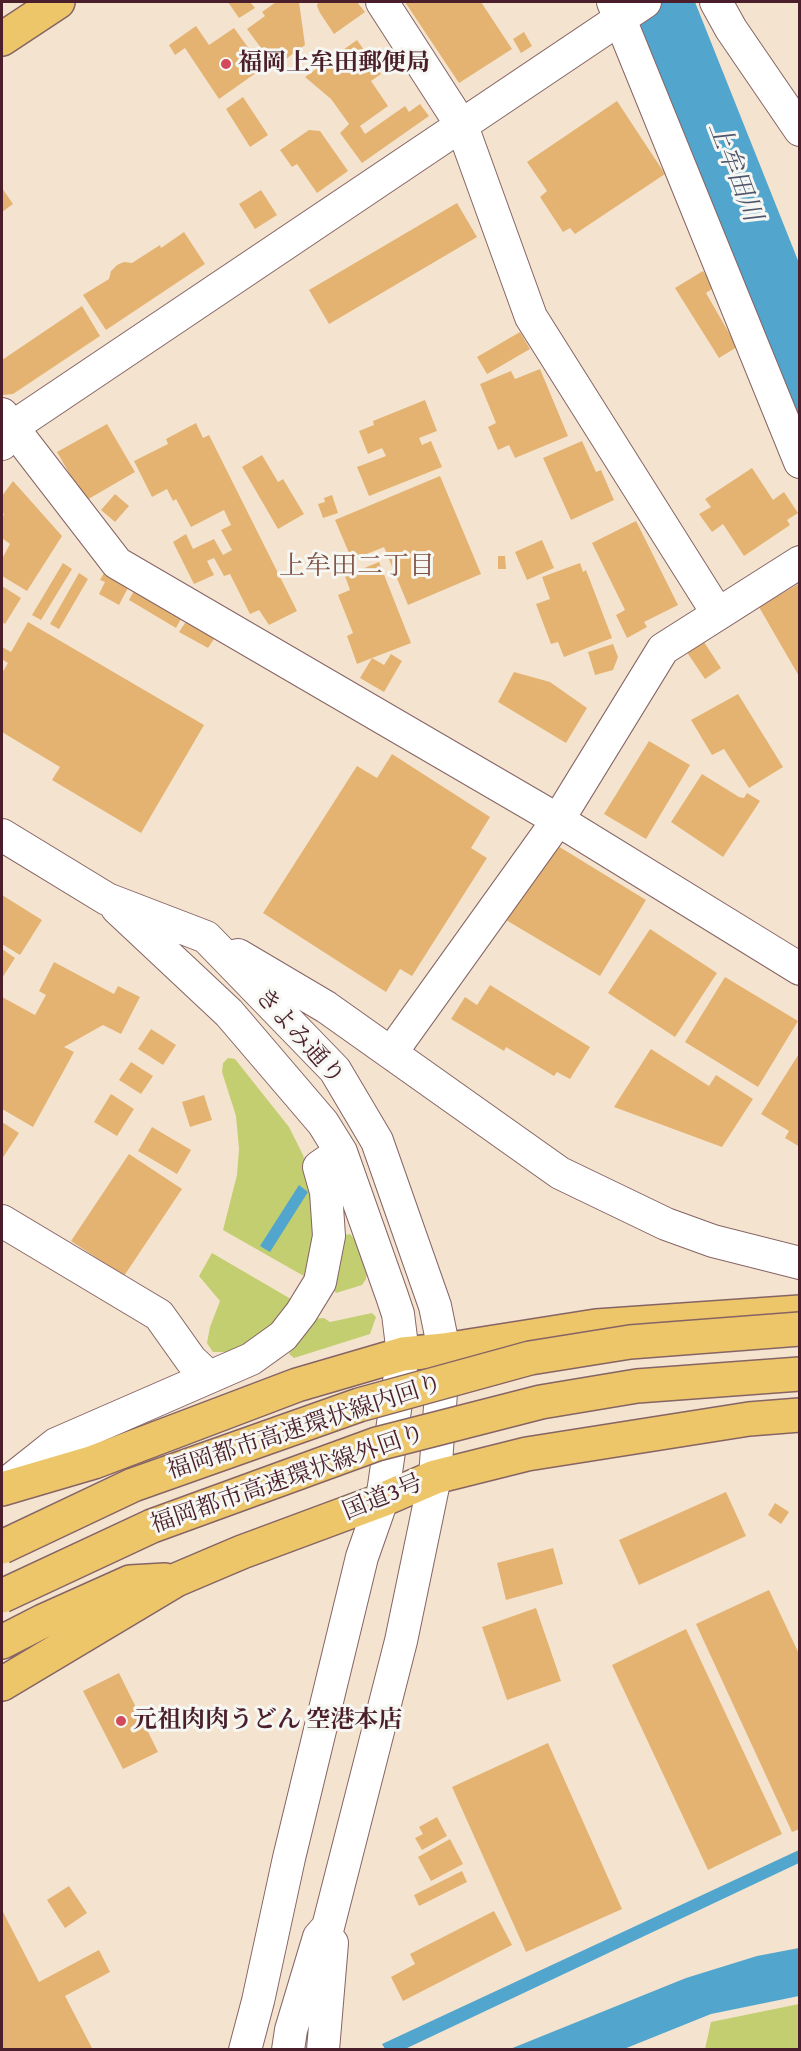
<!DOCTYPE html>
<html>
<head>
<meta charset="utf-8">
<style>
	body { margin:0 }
	#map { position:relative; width:801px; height:2051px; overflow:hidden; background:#f4e4cf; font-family:"Gentium Book Plus",serif }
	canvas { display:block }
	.frame { position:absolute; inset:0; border:3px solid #4a1f2b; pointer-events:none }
</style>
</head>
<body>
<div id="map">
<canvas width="801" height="2051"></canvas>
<div class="frame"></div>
</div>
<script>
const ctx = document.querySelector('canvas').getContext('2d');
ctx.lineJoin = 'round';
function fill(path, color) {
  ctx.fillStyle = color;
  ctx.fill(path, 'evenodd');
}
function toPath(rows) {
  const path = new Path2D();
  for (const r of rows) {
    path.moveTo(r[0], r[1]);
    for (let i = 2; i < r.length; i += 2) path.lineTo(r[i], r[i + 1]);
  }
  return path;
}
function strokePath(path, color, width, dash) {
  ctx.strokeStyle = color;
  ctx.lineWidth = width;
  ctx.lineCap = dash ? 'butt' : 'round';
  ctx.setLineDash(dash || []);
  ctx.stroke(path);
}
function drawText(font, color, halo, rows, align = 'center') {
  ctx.font = font + ' "Gentium Book Plus","Noto Serif JP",serif';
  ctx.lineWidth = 6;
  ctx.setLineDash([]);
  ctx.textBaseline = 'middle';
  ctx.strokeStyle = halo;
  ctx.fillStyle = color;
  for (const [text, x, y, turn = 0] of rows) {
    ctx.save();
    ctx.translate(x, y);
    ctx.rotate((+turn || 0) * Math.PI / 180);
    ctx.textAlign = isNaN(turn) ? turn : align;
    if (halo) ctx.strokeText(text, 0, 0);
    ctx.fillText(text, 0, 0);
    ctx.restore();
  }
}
fill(toPath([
	[228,1058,235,1059,289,1127,303,1155,315,1197,316,1235,309,1279,223,1230,237,1175,239,1149,236,1116,222,1072,223,1063],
	[350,1234,356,1241,367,1272,366,1279,362,1285,336,1293,332,1288,345,1235],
	[212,1253,296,1302,271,1332,247,1345,225,1352,213,1352,207,1343,210,1327,220,1301,199,1276],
	[372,1313,376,1317,370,1334,294,1358,289,1354,312,1319,324,1318,330,1322],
	[799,2004,799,2049,705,2049,711,2022]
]), '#c2ce70');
fill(toPath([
	[623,2,695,2,799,263,799,452],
	[299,1185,308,1192,270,1252,260,1246],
	[799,1850,799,1863,405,2049,385,2049,382,2044],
	[799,1948,799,1996,711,2014,624,2049,510,2049,686,1978,757,1956]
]), '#52a6ce');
fill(toPath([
	[228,2,250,2,255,8,239,18],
	[276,2,299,2,305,45,275,67,247,29,265,16,262,12],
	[318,2,357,2,365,12,334,34,320,13,317,6],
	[405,2,481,2,512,49,459,83],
	[196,26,209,45,234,28,263,68,219,99,185,48,175,55,169,45],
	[524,32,532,46,521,53,513,39],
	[357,40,381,74,371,81,388,106,360,126,365,134,405,106,409,112,420,104,429,116,362,163,340,133,349,124,331,99,305,77],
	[243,97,268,135,250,147,226,109],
	[617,101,665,174,575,234,570,228,563,232,540,197,547,191,527,162],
	[309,130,320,131,348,171,317,193,297,164,292,167,280,150],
	[2,188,13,204,2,212],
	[261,190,277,215,255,229,239,204],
	[457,203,477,237,329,324,309,290],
	[184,232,205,264,106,330,83,295,109,279,111,271,117,265,124,262,132,263,160,245,161,248],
	[703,271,715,287,706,293,737,347,719,358,675,288],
	[82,306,100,336,13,394,3,395,2,360],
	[520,332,530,349,487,374,477,357],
	[540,369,568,436,515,458,509,445,498,450,488,427,496,423,480,384,511,371,515,379],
	[425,400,437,431,419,438,422,445,431,441,442,467,369,496,357,467,386,456,382,448,368,454,359,431,374,425,373,421],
	[196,423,203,438,209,435,297,611,269,625,259,610,250,614,230,574,224,576,214,558,207,561,214,575,194,584,173,542,186,534,193,549,214,539,223,555,232,550,221,530,231,525,224,510,191,527,176,499,173,501,167,489,152,497,134,461,168,444,166,439],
	[107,424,135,472,85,501,57,452],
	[582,441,596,472,601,470,614,500,571,520,543,458],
	[262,455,278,482,283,479,304,514,278,529,242,467],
	[752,468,773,500,784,492,798,513,787,520,790,525,744,556,723,524,712,532,699,514,711,507,705,499],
	[440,476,481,574,408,605,384,547,352,560,335,520],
	[13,481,62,536,27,591,2,576,2,559,10,544,2,538,2,519,4,514,2,512,2,496],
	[115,494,129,506,115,522,101,510],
	[332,495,338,513,323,518,318,504,325,502,324,498],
	[636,521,678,605,644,622,647,627,627,638,616,615,625,610,592,543],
	[542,540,554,568,527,580,515,552],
	[498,556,505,556,506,569,498,569],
	[379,562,411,643,372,658,384,665,391,654,402,661,384,692,360,678,372,658,357,664,347,636,353,633,338,595,350,590,345,576],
	[63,563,72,569,41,620,32,615],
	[580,563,583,572,586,570,612,638,564,657,558,642,551,644,536,604,550,599,542,577],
	[105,571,130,584,119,605,99,594,105,582,100,580],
	[79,573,88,579,59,629,50,624],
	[800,583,800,678,759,607],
	[2,586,21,598,5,624,2,622],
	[135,589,182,617,176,628,129,600],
	[187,620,216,636,208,648,179,632],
	[28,622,204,725,141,833,52,780,60,767,2,732,2,673,8,663,2,659,2,647,11,652],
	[698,633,721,668,705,679,682,645],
	[613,644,618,657,613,670,595,675,588,652],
	[514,672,550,682,587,708,566,743,498,702],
	[738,694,783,767,749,788,724,749,712,755,691,720],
	[649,741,690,765,646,839,604,814],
	[392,754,490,817,471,848,487,858,412,976,400,969,386,992,263,913,357,766,377,778],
	[702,774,739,797,744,798,747,793,760,801,723,857,671,822],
	[553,843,646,900,600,976,506,920],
	[2,895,42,920,20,955,2,944],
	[650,929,717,973,675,1037,608,993],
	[2,949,15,958,2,978],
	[54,962,114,994,118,986,140,997,121,1034,103,1025,64,1047,74,1052,33,1127,2,1109,2,997,35,1015,46,995,39,991],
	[725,977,798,1021,758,1087,685,1042],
	[490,985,590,1047,570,1079,557,1072,554,1076,506,1047,504,1051,451,1019,465,997,477,1005],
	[151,1029,176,1045,163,1065,138,1049],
	[651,1049,709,1086,716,1075,753,1099,722,1147,614,1107],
	[800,1052,800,1147,785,1138,789,1131,761,1114],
	[131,1062,153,1076,141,1094,119,1080],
	[111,1094,134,1109,117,1136,94,1122],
	[204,1095,212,1120,190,1127,182,1102],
	[2,1122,19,1133,2,1159],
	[152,1127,191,1150,177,1174,138,1151],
	[129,1154,182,1189,124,1276,71,1241],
	[726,1492,746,1536,639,1585,619,1540],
	[775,1503,789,1512,781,1524,768,1515],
	[553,1548,563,1584,506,1600,497,1563],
	[769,1590,800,1656,800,1829,792,1832,696,1624],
	[536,1608,561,1681,507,1700,482,1627],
	[686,1629,782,1834,708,1870,612,1665],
	[119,1673,158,1752,123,1769,83,1691],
	[548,1743,622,1909,526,1952,452,1787],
	[437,1817,447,1836,422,1850,415,1838,423,1834,419,1827],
	[450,1839,463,1864,431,1881,418,1857],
	[462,1871,467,1882,419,1906,414,1895],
	[69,1886,87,1913,65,1928,47,1900],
	[2,1910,39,1982,99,1950,110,1972,65,1996,93,2050,2,2050],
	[494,1911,512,1945,403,2001,391,1977,415,1964,410,1954]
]), '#e4b372');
const minor = toPath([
	[382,2,462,126,531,317,718,614],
	[613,2,800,462],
	[716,2,731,29,800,130],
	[2,414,117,563,558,820,800,969],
	[2,444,11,428,645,2],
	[2,835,107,899,206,937,335,1070,377,1141,435,1306,444,1350,435,1477,401,1641,328,1927,319,1937,291,2030,288,2050],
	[117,908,229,1013,323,1123,341,1152,392,1296,398,1314,403,1354,382,1500,362,1557,289,1858,258,2001,245,2050],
	[238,955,326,1007,560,1173,666,1224,713,1241,800,1263],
	[391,1053,558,820,663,649,800,562],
	[2,1221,159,1315,191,1360,209,1377],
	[2,1487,56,1444,251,1359,283,1336,301,1313,320,1282,329,1236,326,1192,319,1167,341,1152],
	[323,2050,332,1943]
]);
const major = toPath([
	[2,39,58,2]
]);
const highway = toPath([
	[2,1489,94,1462,297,1385,403,1354,444,1350,596,1326,800,1312],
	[2,1642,43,1621,130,1582,165,1580],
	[2,1684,176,1580,242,1552,382,1500,435,1477,527,1454,749,1419,800,1415]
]);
strokePath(minor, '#866464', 34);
strokePath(major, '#866464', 36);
strokePath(highway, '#866464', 36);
strokePath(minor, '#fff', 32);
strokePath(major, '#ecc669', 33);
strokePath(highway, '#ecc669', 33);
const highwayBridge = toPath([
	[2,1547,133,1485,359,1405,530,1358,630,1342,800,1329],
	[2,1596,152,1526,377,1444,541,1402,637,1386,800,1374]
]);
strokePath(highwayBridge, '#866464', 36, []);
strokePath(highwayBridge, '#ecc669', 33);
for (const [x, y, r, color] of [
	[226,64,6,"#d1495b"],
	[121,1721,6,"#d1495b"]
]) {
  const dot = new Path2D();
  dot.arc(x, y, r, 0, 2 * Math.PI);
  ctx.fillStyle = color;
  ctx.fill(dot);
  strokePath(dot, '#f6f6f2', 2);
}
drawText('bold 24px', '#4a1f2b', '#f6f6f2', [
	["福岡上牟田郵便局",238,64],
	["元祖肉肉うどん 空港本店",133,1721]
], 'left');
drawText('24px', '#4a1f2b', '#f6f6f2', [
	["きよみ通り",299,1037,48],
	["福岡都市高速環状線内回り",305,1428,-18],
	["福岡都市高速環状線外回り",288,1480,-19],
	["国道3号",383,1498,-22]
]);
drawText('italic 26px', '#4d556c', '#f6f6f2', [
	["上牟田川",734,172,69]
]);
drawText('26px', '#805344', '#f6f6f2', [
	["上牟田二丁目",357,567]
]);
</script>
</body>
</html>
